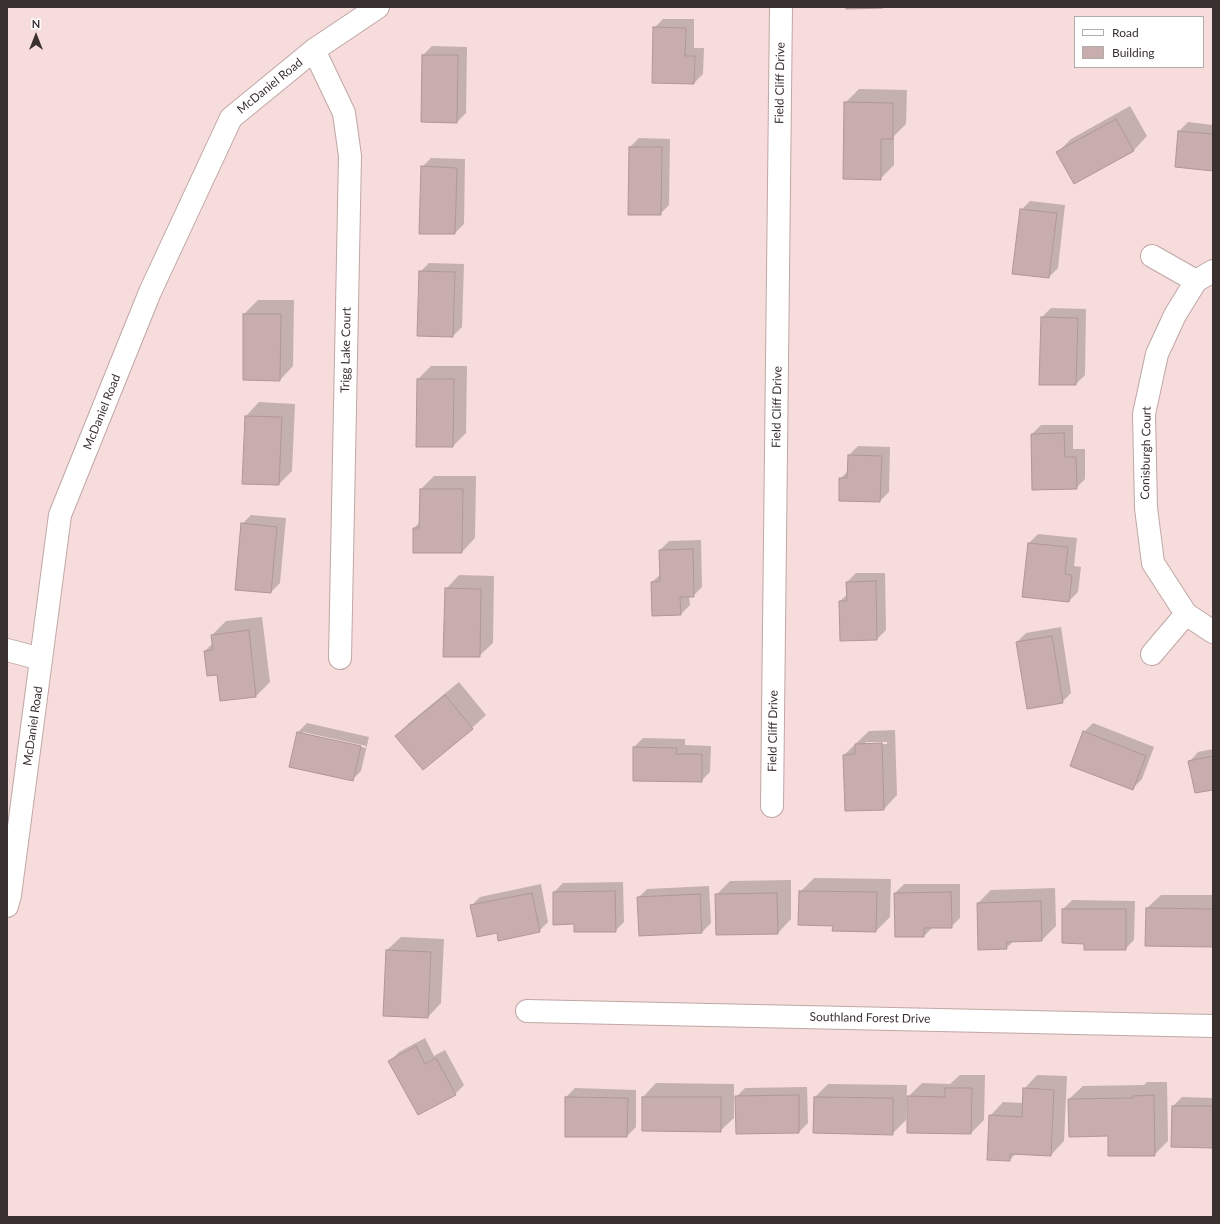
<!DOCTYPE html>
<html>
<head>
<meta charset="utf-8">
<style>
	body { margin:0 }
	#map { position:relative; width:1220px; height:1224px; overflow:hidden; background:#f6dcda; font-family:Lato,sans-serif }
	canvas { display:block }
	.frame { position:absolute; inset:0; border:8px solid #3a3030; pointer-events:none }
	.legend { position:absolute; left:1074px; top:16px; width:130px; height:52px; box-sizing:border-box; background:#fff; border:1px solid #b0acac; margin:0; padding:5px 7px; list-style:none; font-size:12px; color:#3a3030 }
	.legend li { display:flex; align-items:center; gap:8px; height:20px }
	.legend b { width:20px; border:1px solid #b0acac }
	.north { position:absolute; left:16px; top:16px; width:40px; height:40px; -webkit-text-stroke:3px #fff; paint-order:stroke; rotate:0deg; font-size:11px; font-weight:700; line-height:16px; text-align:center; color:#3a3030 }
	.north::after { content:''; display:block; margin:auto; width:14px; height:18px; background:#3a3030; clip-path:polygon(50% 0,100% 100%,50% 72%,0 100%) }
</style>
</head>
<body>
<div id="map">
<canvas width="1220" height="1224"></canvas>
<div class="frame"></div>
<ul class="legend">
<li><b style="height:5px;background:#fff"></b>Road</li>
<li><b style="height:11px;background:#c7aeac"></b>Building</li>
</ul>
<div class="north">N</div>
</div>
<script>
const ctx = document.querySelector('canvas').getContext('2d');
ctx.lineJoin = 'round';
function fill(path, color) {
  ctx.fillStyle = color;
  ctx.fill(path, 'evenodd');
}
function toPath(rows) {
  const path = new Path2D();
  for (const r of rows) {
    path.moveTo(r[0], r[1]);
    for (let i = 2; i < r.length; i += 2) path.lineTo(r[i], r[i + 1]);
  }
  return path;
}
function strokePath(path, color, width, dash) {
  ctx.strokeStyle = color;
  ctx.lineWidth = width;
  ctx.lineCap = dash ? 'butt' : 'round';
  ctx.setLineDash(dash || []);
  ctx.stroke(path);
}
function drawText(font, color, halo, rows, align = 'center') {
  ctx.font = font + ' Lato,sans-serif';
  ctx.lineWidth = 3.5;
  ctx.setLineDash([]);
  ctx.textBaseline = 'middle';
  ctx.strokeStyle = halo;
  ctx.fillStyle = color;
  for (const [text, x, y, turn = 0] of rows) {
    ctx.save();
    ctx.translate(x, y);
    ctx.rotate((+turn || 0) * Math.PI / 180);
    ctx.textAlign = isNaN(turn) ? turn : align;
    if (halo) ctx.strokeText(text, 0, 0);
    ctx.fillText(text, 0, 0);
    ctx.restore();
  }
}
fill(toPath([
	[663,19,694,19,694,48,704,48,703,74,694,83,653,82,654,28],
	[432,46,467,47,466,113,457,122,423,55],
	[859,89,907,90,906,124,894,136,894,165,880,179,845,103],
	[1130,106,1147,136,1134,150,1075,183,1058,152,1071,139],
	[1188,122,1213,125,1213,170,1179,131],
	[639,138,670,139,669,205,660,214,630,147],
	[431,158,465,159,464,224,455,233,422,167],
	[1030,201,1065,205,1058,268,1049,277,1021,210],
	[429,263,464,264,462,327,453,336,420,272],
	[258,300,294,300,293,366,280,380,244,379,244,314],
	[1051,308,1086,309,1085,375,1076,384,1042,317],
	[431,366,467,366,466,433,453,446,418,379],
	[259,402,295,404,292,471,279,484,246,416],
	[1041,425,1073,425,1073,449,1085,449,1085,479,1076,488,1032,434],
	[858,446,890,447,889,492,880,501,840,479,849,470,849,455],
	[434,476,476,476,475,538,462,552,414,528,420,522,421,489],
	[251,515,286,518,280,583,271,592,242,524],
	[1038,534,1077,538,1074,566,1081,567,1078,592,1069,601,1029,543],
	[701,540,702,587,693,596,689,596,690,605,681,614,652,582,661,574,660,550,669,541],
	[856,573,885,573,886,630,877,639,840,601,848,594,847,582],
	[459,575,494,576,493,643,479,656,446,589],
	[262,617,270,682,256,696,221,700,218,674,205,651,213,643,212,635,226,621],
	[1061,627,1071,693,1062,702,1017,642,1026,633],
	[459,682,486,715,472,728,396,736,409,723],
	[307,723,369,737,361,771,352,780,298,732],
	[303,732,366,746,366,748,303,734],
	[1093,723,1154,747,1142,779,1133,788,1084,732],
	[895,730,897,795,884,809,844,755,869,731],
	[866,742,887,742,887,744,864,745],
	[643,738,685,739,685,745,711,746,710,772,701,781,634,747],
	[1213,749,1213,789,1190,761,1198,752],
	[814,878,891,879,890,917,876,931,834,925,800,892],
	[791,880,791,919,778,933,716,895,730,881],
	[623,882,624,922,615,931,575,923,554,892,563,883],
	[541,884,548,922,539,931,471,906,480,897],
	[904,884,960,884,960,918,951,927,933,927,924,936,896,936,895,893],
	[709,886,711,923,702,932,638,898,647,889],
	[1055,888,1056,926,1042,940,1014,941,1006,948,978,903,991,890],
	[1161,895,1213,895,1213,946,1147,908],
	[1072,900,1135,901,1134,940,1125,949,1085,943,1063,942,1063,909],
	[401,937,444,939,441,1003,428,1017,387,950],
	[425,1038,434,1056,445,1050,464,1085,455,1094,390,1061,399,1052],
	[960,1075,985,1075,984,1120,971,1133,908,1097,922,1083,950,1084],
	[1037,1075,1067,1076,1064,1141,1051,1155,1016,1153,1010,1160,990,1116,1003,1102,1023,1103,1024,1089],
	[1147,1082,1167,1082,1168,1141,1154,1155,1109,1135,1069,1099,1083,1086,1144,1085],
	[656,1083,734,1084,734,1118,720,1131,643,1097],
	[828,1084,907,1085,906,1120,892,1134,815,1097],
	[807,1087,808,1123,799,1132,736,1097,745,1088],
	[575,1088,636,1090,636,1127,627,1136,566,1097],
	[1182,1097,1213,1098,1213,1147,1172,1146,1173,1106]
]), '#0003');
const building = toPath([
	[846,7,883,7,883,8,846,9,846,7],
	[653,27,686,28,685,56,695,56,694,84,652,83,653,27],
	[422,55,458,55,457,123,421,122,422,55],
	[844,102,893,103,893,139,881,139,881,180,843,179,844,102],
	[1116,119,1134,151,1074,184,1056,152,1116,119],
	[1178,131,1213,134,1213,171,1175,167,1178,131],
	[629,147,662,147,661,215,628,215,629,147],
	[421,166,457,168,455,234,419,234,421,166],
	[1020,209,1057,213,1049,278,1012,274,1020,209],
	[419,271,455,272,453,337,417,336,419,271],
	[243,314,281,314,280,381,243,380,243,314],
	[1041,317,1078,318,1076,385,1039,385,1041,317],
	[417,379,454,379,453,447,416,447,417,379],
	[245,416,282,417,279,485,242,484,245,416],
	[1064,433,1065,457,1076,457,1077,489,1032,490,1031,434,1064,433],
	[848,455,882,456,880,502,839,501,839,478,847,478,848,455],
	[420,489,463,489,462,553,413,553,413,528,419,528,420,489],
	[241,523,277,527,271,593,235,590,241,523],
	[1028,543,1068,547,1065,574,1072,575,1069,602,1022,597,1028,543],
	[693,549,694,597,680,597,681,615,652,616,651,582,660,581,659,550,693,549],
	[876,581,877,640,840,641,839,601,847,601,846,582,876,581],
	[445,588,481,589,480,657,443,657,445,588],
	[249,630,256,697,220,701,217,675,207,676,204,651,213,650,211,635,249,630],
	[1052,636,1063,703,1027,709,1016,642,1052,636],
	[445,695,473,729,423,770,395,736,445,695],
	[1083,731,1146,756,1133,790,1070,766,1083,731],
	[297,732,361,746,353,781,289,767,297,732],
	[882,743,884,810,845,811,843,755,855,754,855,744,882,743],
	[633,747,677,748,676,754,702,754,702,782,633,781,633,747],
	[1213,756,1213,790,1195,793,1188,761,1213,756],
	[615,891,616,932,574,932,574,924,553,925,553,892,615,891],
	[799,891,877,892,876,932,832,931,833,926,798,925,799,891],
	[951,892,952,928,924,928,924,937,895,937,894,893,951,892],
	[532,893,540,932,498,941,497,933,477,937,470,905,532,893],
	[777,893,778,934,716,935,715,894,777,893],
	[700,894,702,933,639,936,637,897,700,894],
	[1041,901,1042,941,1006,942,1007,949,978,950,977,903,1041,901],
	[1146,908,1213,909,1213,947,1145,946,1146,908],
	[1062,909,1126,909,1126,950,1084,950,1084,944,1062,943,1062,909],
	[386,950,431,952,428,1018,383,1016,386,950],
	[416,1046,425,1064,436,1058,456,1095,418,1115,388,1061,416,1046],
	[945,1088,972,1088,971,1134,907,1133,907,1096,945,1097,945,1088],
	[1023,1088,1054,1090,1051,1156,1010,1154,1010,1161,987,1160,989,1115,1022,1117,1023,1088],
	[799,1095,799,1133,736,1134,735,1096,799,1095],
	[1154,1095,1155,1156,1108,1156,1108,1136,1069,1137,1068,1099,1133,1098,1133,1096,1154,1095],
	[565,1097,628,1098,627,1137,565,1137,565,1097],
	[642,1097,721,1097,721,1132,642,1131,642,1097],
	[814,1097,893,1098,893,1135,813,1133,814,1097],
	[1172,1106,1212,1106,1213,1148,1171,1147,1172,1106]
]);
fill(building, '#c7aeac');
strokePath(building, '#af9795', 1);
const minor = toPath([
	[314,50,344,113,350,156,340,658],
	[1152,256,1196,281],
	[1213,271,1196,281,1175,315,1157,354,1144,414,1146,508,1153,563,1186,614,1213,632],
	[7,650,41,659],
	[1152,654,1186,614],
	[772,806,781,7],
	[7,906,10,895,60,515,150,292,231,118,314,50,378,7],
	[527,1011,1213,1026]
]);
strokePath(minor, '#c0a7a5', 24);
strokePath(minor, '#fff', 22);
drawText('12px', '#3a3030', '#fff', [
	["Field Cliff Drive",780,83,-89],
	["McDaniel Road",270,86,-39],
	["Trigg Lake Court",346,350,-89],
	["Field Cliff Drive",777,407,-89],
	["McDaniel Road",102,412,-68],
	["Conisburgh Court",1146,453,-89],
	["McDaniel Road",33,726,-82],
	["Field Cliff Drive",773,731,-89],
	["Southland Forest Drive",870,1018,1]
]);
</script>
</body>
</html>
